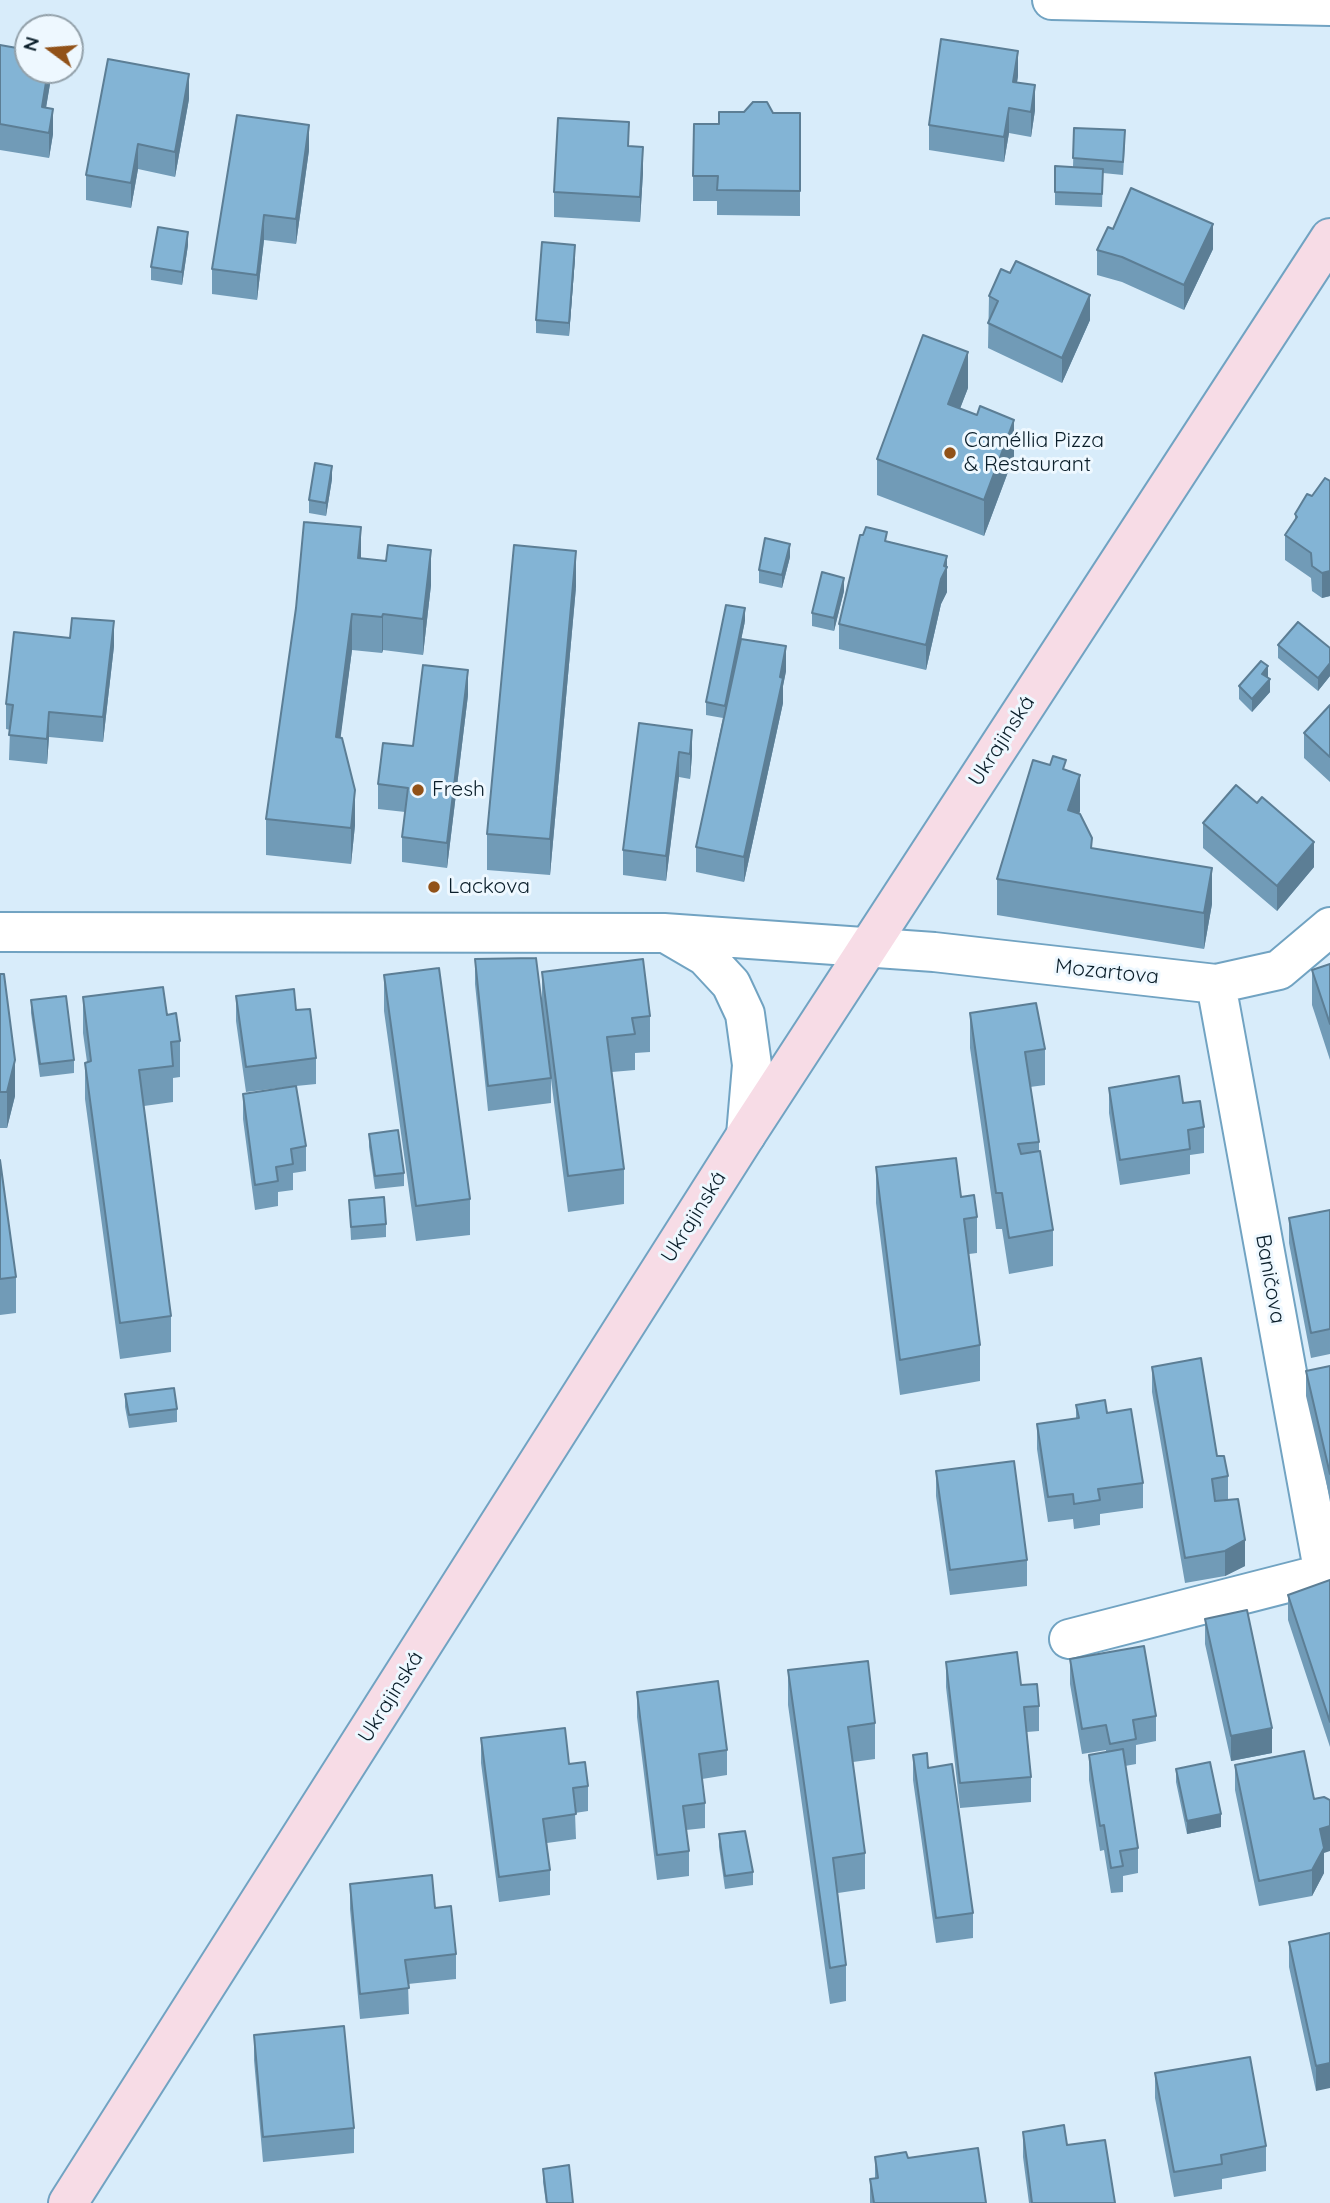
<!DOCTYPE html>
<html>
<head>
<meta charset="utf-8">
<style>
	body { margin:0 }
	#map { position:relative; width:1330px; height:2203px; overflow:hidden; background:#d8ecfa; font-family:Quicksand,sans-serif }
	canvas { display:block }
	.north { position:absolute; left:14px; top:14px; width:70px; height:70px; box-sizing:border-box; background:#eef8ff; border:2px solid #93a1aa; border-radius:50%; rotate:286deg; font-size:19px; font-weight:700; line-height:28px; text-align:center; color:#0a1e2a }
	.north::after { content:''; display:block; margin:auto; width:24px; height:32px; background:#915219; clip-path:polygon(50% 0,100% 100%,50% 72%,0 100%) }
</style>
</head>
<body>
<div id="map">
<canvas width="1330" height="2203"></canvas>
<div class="north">N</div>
</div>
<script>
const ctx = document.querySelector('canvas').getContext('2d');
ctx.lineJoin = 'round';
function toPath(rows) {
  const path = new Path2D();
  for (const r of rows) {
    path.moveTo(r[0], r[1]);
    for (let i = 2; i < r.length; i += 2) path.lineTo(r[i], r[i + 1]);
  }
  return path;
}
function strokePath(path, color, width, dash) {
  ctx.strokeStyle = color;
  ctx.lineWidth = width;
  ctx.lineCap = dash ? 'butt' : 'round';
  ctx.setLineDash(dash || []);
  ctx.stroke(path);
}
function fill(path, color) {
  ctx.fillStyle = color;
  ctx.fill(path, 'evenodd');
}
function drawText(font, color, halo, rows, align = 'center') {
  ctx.font = font + ' Quicksand,sans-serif';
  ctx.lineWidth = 6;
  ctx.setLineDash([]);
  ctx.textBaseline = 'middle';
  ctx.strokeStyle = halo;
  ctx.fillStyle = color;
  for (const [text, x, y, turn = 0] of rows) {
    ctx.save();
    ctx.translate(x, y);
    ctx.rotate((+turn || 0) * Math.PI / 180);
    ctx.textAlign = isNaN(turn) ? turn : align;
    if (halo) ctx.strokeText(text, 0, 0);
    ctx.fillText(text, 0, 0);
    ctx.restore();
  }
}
const minor = toPath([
	[1052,0,1330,6],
	[0,932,664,933,934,952,1216,984,1279,970,1330,927],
	[669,935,705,956,731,984,745,1014,752,1065,746,1135],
	[1216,984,1324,1575],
	[1069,1639,1330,1572]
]);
const secondary = toPath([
	[68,2203,746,1135,1330,238]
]);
strokePath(minor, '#71a3c2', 42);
strokePath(secondary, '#71a3c2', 42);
strokePath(minor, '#fff', 38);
strokePath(secondary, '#f7dce6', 38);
fill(toPath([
	[0,45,51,70,51,78,46,107,53,134,49,158,0,150],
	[1018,76,1017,82,1035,110,1031,137,1009,133,1004,162,929,150,929,125],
	[189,99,175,177,138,169,131,208,86,200,86,175],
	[773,113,800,113,800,216,717,215,717,201,693,201,693,176,719,124],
	[1074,128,1125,143,1123,175,1103,173,1102,207,1055,205,1055,166,1073,167],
	[629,146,643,172,640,222,554,217,554,192],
	[309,150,296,244,264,240,257,300,212,294,212,269],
	[1113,229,1213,249,1184,310,1122,282,1097,275,1097,250],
	[188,245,182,285,151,280,151,267],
	[575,258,569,336,536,333,536,320],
	[989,296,1090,320,1062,383,988,348],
	[968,388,960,408,977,415,1014,456,984,536,877,495,877,459],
	[332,479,326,516,309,513,309,500],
	[1330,481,1330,596,1322,598,1312,591,1311,578,1285,560,1285,535,1295,520,1295,514,1312,496],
	[887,541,947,556,947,592,941,604,926,670,839,649,839,624],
	[790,557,782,588,759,583,759,570],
	[361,559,431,585,423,655,383,650,382,653,352,650,340,738,355,825,351,864,266,855,266,819],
	[576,587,550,875,487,870,487,834],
	[844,591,834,631,812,626,812,613],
	[745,621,741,639,786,671,783,686,783,703,744,882,696,872,696,847,723,718,706,715,706,702],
	[1278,645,1330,648,1330,676,1318,691,1278,658],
	[114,646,103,742,49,737,47,764,9,760,10,730,6,729,6,704],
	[1268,678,1270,692,1252,712,1239,699,1239,686],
	[468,695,447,868,402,862,402,837,405,812,378,809,378,784,413,746],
	[1330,705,1330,782,1304,758,1304,733],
	[639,723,692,755,690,779,679,777,666,881,623,875,623,850],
	[1066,771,1080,811,1079,813,1092,848,1212,904,1204,949,997,915,997,879],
	[1257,803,1314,867,1277,911,1203,848,1203,823],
	[475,959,542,1008,542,972,650,1016,650,1052,635,1053,635,1070,612,1072,624,1169,624,1204,568,1212,551,1079,551,1103,488,1111,475,984],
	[1330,964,1330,1060,1312,1005,1312,970],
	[0,974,15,1096,7,1128,0,1128],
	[384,975,470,1199,470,1235,416,1241,384,1011],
	[236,996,296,1010,316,1058,316,1084,296,1086,306,1146,306,1171,293,1173,293,1190,278,1192,278,1206,255,1210,243,1119,243,1094,288,1087,246,1092,236,1021],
	[83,997,167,1015,180,1041,180,1077,173,1078,173,1102,144,1106,171,1316,171,1352,120,1359,85,1099,85,1063,87,1062,83,1033],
	[31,1000,74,1060,74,1073,40,1077,31,1013],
	[970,1013,1045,1049,1045,1085,1030,1087,1039,1142,1039,1151,1053,1230,1053,1266,1009,1274,1002,1229,996,1229,970,1048],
	[1109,1088,1183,1103,1204,1127,1204,1153,1190,1155,1190,1174,1120,1185,1109,1113],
	[369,1134,404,1173,404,1186,375,1189,369,1147],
	[0,1160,16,1277,16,1313,0,1315],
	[876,1167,961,1197,977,1217,977,1253,969,1254,980,1345,980,1381,900,1395,876,1203],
	[349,1200,386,1224,386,1237,351,1240],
	[1330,1210,1330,1354,1311,1358,1289,1243,1289,1218],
	[1330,1366,1330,1499,1306,1396,1306,1371],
	[1152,1367,1217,1456,1228,1476,1228,1500,1245,1566,1225,1576,1185,1583,1152,1392],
	[125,1394,177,1409,177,1422,129,1428,125,1407],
	[1076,1405,1107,1413,1143,1483,1143,1508,1100,1514,1100,1525,1074,1529,1073,1519,1048,1522,1037,1449,1037,1424,1076,1418],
	[936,1471,1027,1560,1027,1586,950,1595,936,1496],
	[1330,1580,1330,1747,1288,1620,1288,1595],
	[1205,1619,1272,1753,1231,1761,1205,1644],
	[1070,1659,1156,1716,1156,1741,1136,1745,1136,1764,1125,1766,1138,1848,1138,1873,1123,1876,1123,1892,1111,1893,1104,1850,1100,1851,1089,1780,1089,1755,1106,1752,1106,1750,1082,1754,1070,1684],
	[946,1662,1021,1685,1039,1706,1039,1731,1027,1732,1031,1777,1031,1802,960,1808,946,1687],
	[788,1670,875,1723,875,1759,853,1762,865,1853,865,1889,838,1893,846,1965,846,2001,830,2004,788,1705],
	[637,1692,727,1750,727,1775,702,1779,705,1803,705,1828,686,1830,689,1851,689,1876,657,1880,637,1717],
	[481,1738,569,1764,588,1786,588,1811,575,1813,576,1839,547,1843,550,1870,550,1895,499,1902,481,1763],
	[913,1755,928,1768,973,1913,973,1938,936,1943,913,1780],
	[1235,1765,1324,1853,1324,1873,1312,1896,1259,1906,1235,1790],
	[1176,1769,1221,1827,1187,1834,1176,1782],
	[719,1834,753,1872,753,1885,725,1889,719,1847],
	[350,1884,435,1908,456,1954,456,1979,408,1984,409,2014,360,2019,350,1909],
	[1330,1933,1316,2091,1289,1967,1289,1942],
	[254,2035,354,2128,354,2153,263,2162,254,2060],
	[1155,2073,1266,2146,1266,2171,1222,2179,1222,2189,1174,2197,1155,2098],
	[1023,2132,1067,2145,1115,2203,1029,2203,1023,2157],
	[875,2157,908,2158,986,2203,870,2203,870,2179,875,2179],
	[543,2169,573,2203,546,2203,543,2182]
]), '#719bb7');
fill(toPath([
	[1018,51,1018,76,1013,107,1013,82],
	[48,70,51,70,51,78,42,132,42,107],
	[189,74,189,99,175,177,175,152],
	[1035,85,1035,110,1031,137,1031,112],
	[1009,108,1009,133,1004,162,1004,137],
	[53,109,53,134,49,158,49,133],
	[309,125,309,150,296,244,296,219],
	[138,144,138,169,131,208,131,183],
	[643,147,643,172,640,222,640,197],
	[264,215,264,240,257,300,257,275],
	[1213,224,1213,249,1184,310,1184,285],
	[188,232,188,245,182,285,182,272],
	[575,245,575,258,569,336,569,323],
	[1090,295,1090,320,1062,383,1062,358],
	[968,352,968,388,948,440,948,404],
	[1014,420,1014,456,984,536,984,500],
	[332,466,332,479,326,516,326,503],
	[361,527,361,563,358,558],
	[790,544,790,557,782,588,782,575],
	[431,550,431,585,423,655,423,619],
	[576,551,576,587,550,875,550,839],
	[947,556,947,592,941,604,926,670,926,645],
	[1330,571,1330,596,1322,598,1322,573],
	[844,578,844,591,834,631,834,618],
	[745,608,745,621,725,719,725,706],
	[352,614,352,650,336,773,336,737],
	[383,614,383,650,382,653,382,617],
	[114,621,114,646,103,742,103,717],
	[786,646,786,671,783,686,783,703,744,882,744,857],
	[1330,663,1330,676,1318,691,1318,678],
	[1268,666,1268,679,1262,674],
	[468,670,468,695,447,868,447,843],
	[1270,679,1270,692,1252,712,1252,699],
	[49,712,49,737,47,764,47,739],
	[692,730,692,755,690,779,690,754],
	[679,752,679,777,666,881,666,856],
	[1080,775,1080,811,1068,846,1068,810],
	[355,790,355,825,351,864,351,828],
	[1314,842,1314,867,1277,911,1277,886],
	[1212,868,1212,904,1204,949,1204,913],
	[15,1060,15,1096,7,1128,7,1092],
	[1245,1540,1245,1566,1225,1576,1225,1551],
	[1272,1728,1272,1753,1231,1761,1231,1736],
	[1221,1814,1221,1827,1187,1834,1187,1821],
	[1330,1826,1330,1851,1324,1853,1324,1873,1312,1896,1312,1870,1320,1829],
	[1330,2063,1330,2088,1316,2091,1316,2066]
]), '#5c7e95');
const building = toPath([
	[941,39,1018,51,1013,82,1035,85,1031,112,1009,108,1004,137,929,125,941,39],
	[0,45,28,50,28,70,48,70,42,107,53,109,49,133,0,124,0,45],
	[108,59,189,74,175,152,138,144,131,183,86,175,108,59],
	[753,102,767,102,773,113,800,113,800,191,717,190,718,176,693,176,694,124,719,124,719,112,744,112,753,102],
	[237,115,309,125,296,219,264,215,257,275,212,269,237,115],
	[558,118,629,122,628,146,643,147,640,197,554,192,558,118],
	[1074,128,1125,130,1123,162,1073,158,1074,128],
	[1055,166,1103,169,1102,194,1055,192,1055,166],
	[1131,188,1213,224,1184,285,1122,257,1097,250,1108,227,1113,229,1131,188],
	[158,227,188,232,182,272,151,267,158,227],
	[542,242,575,245,569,323,536,320,542,242],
	[1016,261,1090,295,1062,358,988,323,998,301,989,296,1001,269,1010,273,1016,261],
	[923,335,968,352,948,404,977,415,980,406,1014,420,984,500,877,459,923,335],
	[315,463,332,466,326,503,309,500,315,463],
	[1325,478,1330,481,1330,571,1322,573,1312,566,1311,553,1285,535,1297,517,1295,514,1307,494,1312,496,1325,478],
	[304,522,361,527,358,558,386,561,388,545,431,550,423,619,383,614,382,617,352,614,336,737,342,738,355,790,351,828,266,819,296,608,304,522],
	[866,527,887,532,885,541,947,556,944,566,947,567,941,579,926,645,839,624,860,535,863,535,866,527],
	[765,538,790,544,782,575,759,570,765,538],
	[514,545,576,551,550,839,487,834,514,545],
	[822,572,844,578,834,618,812,613,822,572],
	[726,605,745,608,725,706,706,702,726,605],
	[72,618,114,621,103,717,49,712,47,739,9,735,13,705,6,704,14,632,70,638,72,618],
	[1298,622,1330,648,1330,663,1318,678,1278,645,1298,622],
	[741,639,786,646,780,677,783,678,744,857,696,847,741,639],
	[1261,661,1268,666,1262,674,1270,679,1252,699,1239,686,1261,661],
	[423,665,468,670,447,843,402,837,408,788,378,784,383,743,413,746,423,665],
	[1330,705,1330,757,1304,733,1330,705],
	[639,723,692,730,690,754,679,752,666,856,623,850,639,723],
	[1053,756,1066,760,1063,769,1080,775,1068,810,1080,814,1092,838,1091,848,1212,868,1204,913,997,879,1033,760,1050,765,1053,756],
	[1236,785,1257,803,1262,797,1314,842,1277,886,1203,823,1236,785],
	[536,958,551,1078,488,1086,475,959,536,958],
	[643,959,650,1016,632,1018,635,1034,607,1037,624,1169,568,1176,542,972,643,959],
	[1330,964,1330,1024,1312,970,1330,964],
	[439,968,470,1199,416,1206,384,975,439,968],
	[0,974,4,974,15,1060,7,1092,0,1092,0,974],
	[163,987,167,1015,176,1013,180,1041,171,1042,173,1066,139,1070,171,1316,120,1323,85,1063,91,1061,83,997,163,987],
	[294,989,296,1010,310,1009,316,1058,246,1067,236,996,294,989],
	[66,996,74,1060,40,1064,31,1000,66,996],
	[1036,1003,1045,1049,1025,1052,1039,1142,1018,1144,1021,1154,1040,1151,1053,1230,1009,1238,1002,1193,996,1193,970,1013,1036,1003],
	[1179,1076,1183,1103,1200,1101,1204,1127,1188,1130,1190,1149,1120,1160,1109,1088,1179,1076],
	[296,1086,306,1146,291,1149,293,1164,276,1167,278,1181,255,1185,243,1094,296,1086],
	[398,1130,404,1173,375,1176,369,1134,398,1130],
	[956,1158,961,1197,974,1195,977,1217,964,1219,980,1345,900,1360,876,1167,956,1158],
	[0,1160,16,1277,0,1279,0,1160],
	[384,1197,386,1224,351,1227,349,1200,384,1197],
	[1330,1210,1330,1329,1311,1333,1289,1218,1330,1210],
	[1201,1358,1217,1456,1224,1456,1228,1476,1212,1479,1215,1501,1238,1499,1245,1540,1225,1551,1185,1558,1152,1367,1201,1358],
	[1330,1366,1330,1474,1306,1371,1330,1366],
	[174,1388,177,1409,129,1415,125,1394,174,1388],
	[1105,1400,1107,1413,1131,1409,1143,1483,1098,1489,1100,1500,1074,1504,1073,1494,1048,1497,1037,1424,1079,1418,1076,1405,1105,1400],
	[1014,1461,1027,1560,950,1570,936,1471,1014,1461],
	[1330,1580,1330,1722,1288,1595,1330,1580],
	[1247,1610,1272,1728,1231,1736,1205,1619,1247,1610],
	[1144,1646,1156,1716,1133,1720,1136,1739,1110,1744,1106,1725,1082,1729,1070,1659,1144,1646],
	[1017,1652,1021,1685,1037,1684,1039,1706,1024,1707,1031,1777,960,1783,946,1662,1017,1652],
	[868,1661,875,1723,848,1727,865,1853,833,1858,846,1965,830,1968,788,1670,868,1661],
	[718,1681,727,1750,699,1754,705,1803,683,1806,689,1851,657,1855,637,1692,718,1681],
	[565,1728,569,1764,585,1762,588,1786,573,1788,576,1814,543,1819,550,1870,499,1877,481,1738,565,1728],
	[1123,1749,1138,1848,1120,1851,1123,1866,1111,1868,1104,1825,1100,1826,1089,1755,1123,1749],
	[1304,1751,1314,1799,1324,1797,1330,1800,1330,1826,1320,1829,1324,1848,1312,1870,1259,1881,1235,1765,1304,1751],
	[927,1753,928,1768,952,1764,973,1913,936,1918,913,1755,927,1753],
	[1210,1762,1221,1814,1187,1821,1176,1769,1210,1762],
	[745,1831,753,1872,725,1876,719,1834,745,1831],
	[432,1875,435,1908,451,1906,456,1954,405,1960,409,1988,360,1994,350,1884,432,1875],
	[1330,1933,1330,2063,1316,2066,1289,1942,1330,1933],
	[344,2026,354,2128,263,2137,254,2035,344,2026],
	[1250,2057,1266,2146,1221,2155,1222,2164,1174,2172,1155,2073,1250,2057],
	[1064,2125,1067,2145,1105,2140,1115,2203,1032,2203,1023,2132,1064,2125],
	[978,2148,986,2203,874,2203,870,2179,878,2178,875,2157,906,2152,908,2158,978,2148],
	[569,2165,573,2203,547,2203,543,2169,569,2165]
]);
fill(building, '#83b4d5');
strokePath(building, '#5c7e95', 2);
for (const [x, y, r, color] of [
	[950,453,7,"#915219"],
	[418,790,7,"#915219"],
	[434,887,7,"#915219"]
]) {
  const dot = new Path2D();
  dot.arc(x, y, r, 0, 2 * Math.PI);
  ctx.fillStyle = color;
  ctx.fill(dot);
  strokePath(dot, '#eef8ff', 2.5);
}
drawText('21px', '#0a1e2a', '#eef8ff', [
	["Caméllia Pizza",964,441],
	["& Restaurant",964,465],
	["Fresh",432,790],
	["Lackova",448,887]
], 'left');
drawText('21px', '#0a1e2a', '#eef8ff', [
	["Ukrajinská",1002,741,-57],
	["Mozartova",1107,972,6],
	["Ukrajinská",694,1217,-58],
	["Baničova",1270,1279,80],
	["Ukrajinská",391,1697,-58]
]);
</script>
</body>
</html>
